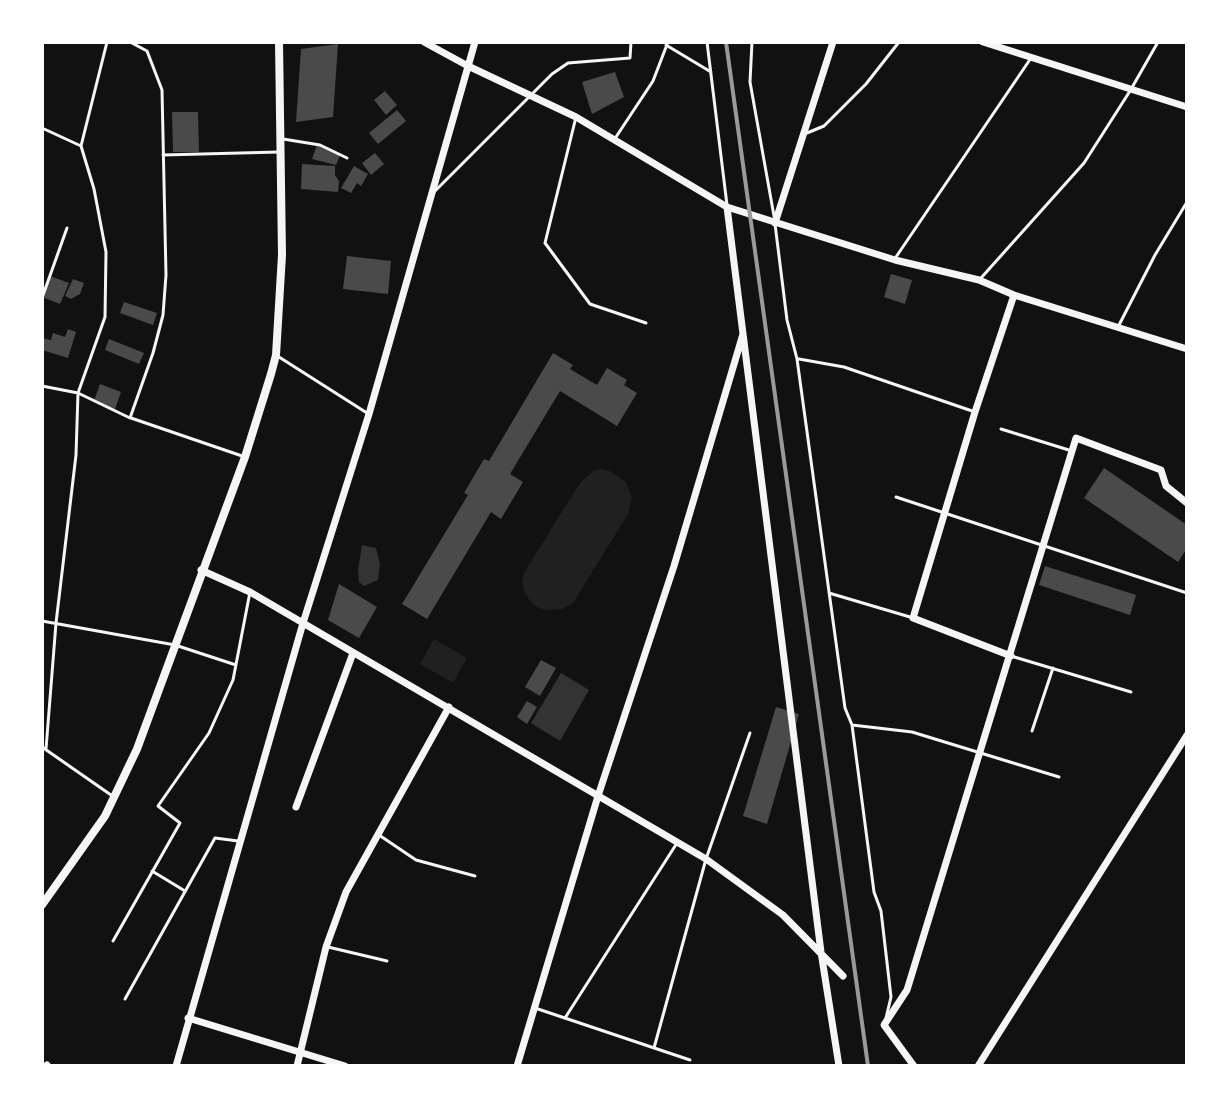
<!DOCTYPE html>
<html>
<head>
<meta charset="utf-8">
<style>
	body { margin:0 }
	#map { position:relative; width:1229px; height:1108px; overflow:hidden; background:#111; font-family:"Varela Round",sans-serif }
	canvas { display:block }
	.frame { position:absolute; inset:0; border:44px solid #fff; pointer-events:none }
</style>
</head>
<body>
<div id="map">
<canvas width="1229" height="1108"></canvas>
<div class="frame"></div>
</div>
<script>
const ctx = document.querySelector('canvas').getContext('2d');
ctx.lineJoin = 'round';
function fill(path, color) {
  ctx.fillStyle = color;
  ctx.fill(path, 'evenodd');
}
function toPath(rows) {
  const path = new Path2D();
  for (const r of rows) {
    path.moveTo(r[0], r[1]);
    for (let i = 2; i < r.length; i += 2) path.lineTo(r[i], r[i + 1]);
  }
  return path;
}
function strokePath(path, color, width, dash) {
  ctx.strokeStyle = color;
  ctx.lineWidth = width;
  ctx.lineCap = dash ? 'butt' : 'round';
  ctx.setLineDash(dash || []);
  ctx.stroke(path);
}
fill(toPath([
	[601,469,610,471,626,482,632,497,628,514,573,603,562,609,544,610,537,607,530,601,524,591,522,581,525,571,580,483,593,471],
	[434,639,467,658,453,683,420,664]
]), '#202020');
fill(toPath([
	[362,545,376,548,380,564,378,580,364,586,359,582,358,570],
	[561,673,589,690,560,741,531,723]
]), '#333');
fill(toPath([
	[338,44,333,117,296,122,301,49],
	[615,72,624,97,592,114,582,82],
	[385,91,397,105,386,115,374,100],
	[397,110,406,121,378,144,369,133],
	[172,112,198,112,199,152,173,152],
	[317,145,340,155,336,165,312,159],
	[375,153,384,164,371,175,362,163],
	[302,164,335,166,335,175,339,181,338,192,301,189],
	[354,166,368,174,361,186,357,183,351,193,341,188],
	[347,256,391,261,388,294,343,289],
	[891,274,912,280,905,304,884,297],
	[50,276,69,283,60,304,42,297],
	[73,279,84,283,80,294,71,299,65,296],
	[124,302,157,313,153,325,120,313],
	[68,329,76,332,68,358,42,350,42,338,51,340,53,333,65,337],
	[109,339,144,353,139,364,105,350],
	[553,353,573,365,570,369,597,385,607,368,627,380,624,385,637,393,617,426,560,391,510,474,523,482,501,519,491,512,427,619,402,604,468,495,464,493,484,459,489,461],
	[100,384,121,392,115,409,94,401],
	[1104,468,1187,525,1187,548,1178,562,1084,498],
	[1045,566,1136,595,1130,615,1039,585],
	[339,584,377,607,359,638,328,620],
	[541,660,556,668,540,696,525,687],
	[527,701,537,707,527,724,517,717],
	[776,707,799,714,767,824,743,816]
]), '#4a4a4a');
strokePath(toPath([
	[707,42,727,205],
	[752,42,750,82,774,216],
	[666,45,711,72],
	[576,117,545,243,590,304,646,323],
	[42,128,81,146],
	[807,133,824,126,866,84,899,42],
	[283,139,320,145,347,158],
	[614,140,653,81,668,42],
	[163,155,279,152],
	[434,192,552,74,568,63,630,58,631,42],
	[775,224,787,320,797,359,845,708,852,725,874,892,881,911,891,997,886,1018],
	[896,257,1031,58],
	[981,278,1084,163,1130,91,1158,42],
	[42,298,67,228],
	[1118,327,1155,255,1187,202],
	[279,357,367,413],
	[799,359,844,367,975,412],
	[42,386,78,393,130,418,153,353,163,315,166,275,162,90,147,51,130,42],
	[131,418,245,457],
	[1001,429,1072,451],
	[896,497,1187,593],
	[829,593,910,617],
	[42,621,175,645,236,665],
	[1011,656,1131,692],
	[852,725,912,732,1059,777],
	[1032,731,1053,668],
	[42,747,111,795],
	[46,749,56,623,76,455,78,393,105,317,106,252,94,189,81,146,107,42],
	[379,835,416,860,475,876],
	[152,871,185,891],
	[113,941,180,823,158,806,209,733,233,680,250,592],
	[328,947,387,961],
	[125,999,215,838,238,841],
	[535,1008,690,1060],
	[565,1018,677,843],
	[654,1048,706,859,750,733]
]), '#f5f5f5', 3);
strokePath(toPath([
	[424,42,468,66,576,117,727,207,895,260,979,280,1014,295,1187,349],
	[983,42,1187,107],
	[727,207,821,952,839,1066],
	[775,223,833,42],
	[201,570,250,592,303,623,706,859,783,915,843,976],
	[1011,656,913,618,975,412,1014,295],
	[296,807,353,653],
	[188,1018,345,1066],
	[46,1066,47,1065],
	[176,1066,303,623,369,414,475,42],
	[297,1066,326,947,346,892,449,707],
	[517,1066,598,796,674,566,743,334],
	[914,1066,884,1025,907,990,1076,438,1161,470,1166,486,1187,503],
	[978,1066,1187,735]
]), '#f5f5f5', 7);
strokePath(toPath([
	[42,905,105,816,137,749,245,457,271,374,276,355,282,255,279,42]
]), '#f5f5f5', 8);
strokePath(toPath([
	[726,42,868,1066]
]), '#9a9a9a', 4);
</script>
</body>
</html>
